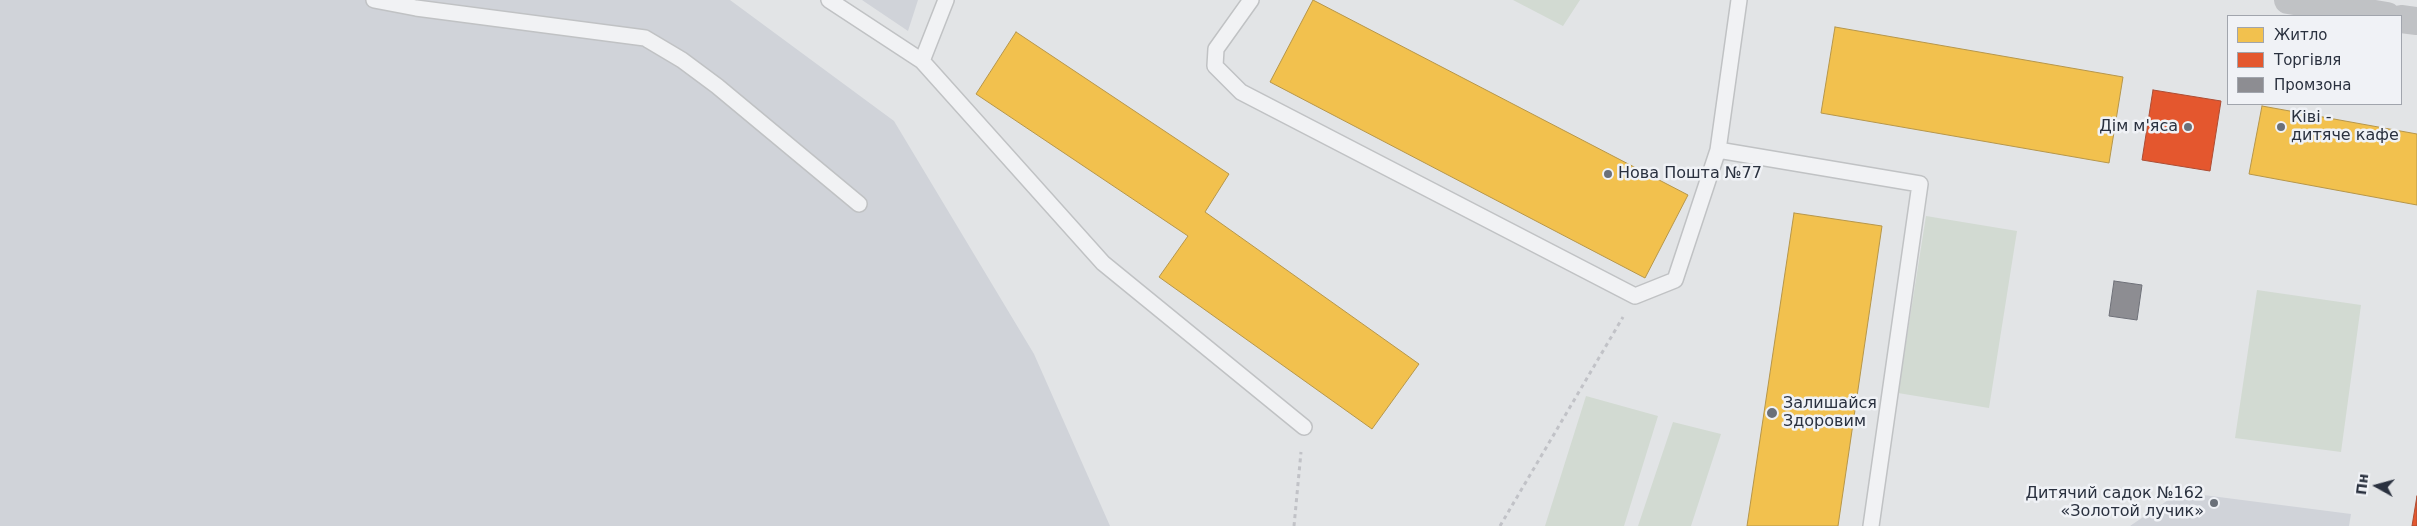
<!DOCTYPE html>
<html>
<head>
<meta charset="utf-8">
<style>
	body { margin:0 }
	#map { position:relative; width:2417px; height:526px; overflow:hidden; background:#e2e4e6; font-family:"DejaVu Sans",sans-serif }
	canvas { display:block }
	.legend { position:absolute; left:2227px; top:15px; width:175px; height:90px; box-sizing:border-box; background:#f0f2f6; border:1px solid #a1a5ad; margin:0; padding:6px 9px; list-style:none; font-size:15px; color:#2a313f }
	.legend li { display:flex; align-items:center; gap:10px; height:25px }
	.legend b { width:25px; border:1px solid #a1a5ad }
	.north { position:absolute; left:2352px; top:461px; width:50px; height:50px; -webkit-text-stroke:4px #f0f2f6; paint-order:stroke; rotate:277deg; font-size:14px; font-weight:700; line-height:20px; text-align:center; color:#2a313f }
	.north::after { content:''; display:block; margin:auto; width:18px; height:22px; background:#2a313f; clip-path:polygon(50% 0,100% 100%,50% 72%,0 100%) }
</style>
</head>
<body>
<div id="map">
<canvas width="2417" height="526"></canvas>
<ul class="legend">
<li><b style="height:14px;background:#f2c14e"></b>Житло</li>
<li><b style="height:14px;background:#e4572e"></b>Торгівля</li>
<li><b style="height:14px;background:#8d8d92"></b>Промзона</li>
</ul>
<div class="north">Пн</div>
</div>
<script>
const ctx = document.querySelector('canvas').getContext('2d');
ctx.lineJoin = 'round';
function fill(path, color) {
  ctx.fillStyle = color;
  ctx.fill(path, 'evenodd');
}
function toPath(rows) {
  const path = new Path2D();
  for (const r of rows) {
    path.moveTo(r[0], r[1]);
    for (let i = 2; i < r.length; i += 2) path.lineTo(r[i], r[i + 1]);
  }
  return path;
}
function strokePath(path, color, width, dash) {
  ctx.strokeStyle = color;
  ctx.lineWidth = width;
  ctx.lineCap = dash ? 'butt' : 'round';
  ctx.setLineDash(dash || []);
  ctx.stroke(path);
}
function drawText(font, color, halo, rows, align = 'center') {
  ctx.font = font + ' "DejaVu Sans",sans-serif';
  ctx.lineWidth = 5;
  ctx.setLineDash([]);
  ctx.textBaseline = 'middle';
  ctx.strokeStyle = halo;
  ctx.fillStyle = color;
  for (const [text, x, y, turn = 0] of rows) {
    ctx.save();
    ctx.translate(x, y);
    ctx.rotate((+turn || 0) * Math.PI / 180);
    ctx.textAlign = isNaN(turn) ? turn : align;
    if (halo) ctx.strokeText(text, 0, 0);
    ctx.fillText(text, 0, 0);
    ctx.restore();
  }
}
fill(toPath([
	[0,0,730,0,894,121,1034,354,1110,526,0,526],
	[862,0,918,0,908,31],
	[2180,492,2351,514,2349,526,2130,526]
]), '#d0d3d9');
fill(toPath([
	[1513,0,1580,0,1563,26],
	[1926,216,2017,231,1989,408,1898,393],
	[2257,290,2361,305,2341,452,2235,438],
	[1586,396,1658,416,1624,526,1545,526],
	[1673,422,1721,434,1691,526,1638,526]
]), '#d2dad2');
const homes = toPath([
	[1313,0,1688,195,1645,278,1270,82,1313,0],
	[1835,27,2123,77,2109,163,1821,113,1835,27],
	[1016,32,1229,174,1205,212,1419,364,1372,429,1159,277,1188,236,976,94,1016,32],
	[2262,106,2417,134,2417,205,2249,174,2262,106],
	[1794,213,1882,226,1838,526,1747,526,1794,213]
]);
fill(homes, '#f2c14e');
strokePath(homes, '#b6964a', 1);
const shops = toPath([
	[2153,90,2221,101,2210,171,2142,160,2153,90],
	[2417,496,2417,526,2412,526,2417,496]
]);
fill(shops, '#e4572e');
strokePath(shops, '#ac4c33', 1);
const industry = toPath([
	[2114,281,2142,285,2137,320,2109,316,2114,281]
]);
fill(industry, '#8d8d92');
strokePath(industry, '#6f7179', 1);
const service = toPath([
	[374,0,416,8,645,38,682,60,717,86,859,204],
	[829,0,922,61,946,0],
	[1251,0,1216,49,1215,66,1241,92,1635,296,1675,280,1718,150,1739,0],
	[922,61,1103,263,1304,427],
	[1718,150,1920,184,1871,526]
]);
strokePath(service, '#c0c2c4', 18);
strokePath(toPath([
	[1294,526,1301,452],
	[1500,526,1623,317]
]), '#c1c2c7', 3, [4, 4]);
strokePath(service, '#f1f2f4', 15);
strokePath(toPath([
	[2288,0,2387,16],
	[2401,19,2417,21]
]), '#c0c2c5', 28);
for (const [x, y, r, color] of [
	[2188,127,5,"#6a7079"],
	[2281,127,5,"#6a7079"],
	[1608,174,5,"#6a7079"],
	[1772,413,6,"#6a7079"],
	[2214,503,5,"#6a7079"]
]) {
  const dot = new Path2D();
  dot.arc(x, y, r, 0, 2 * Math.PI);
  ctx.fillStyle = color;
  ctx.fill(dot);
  strokePath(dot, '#f0f2f6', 2);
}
drawText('16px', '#2a313f', '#f0f2f6', [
	["Ківі -",2291,118],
	["дитяче кафе",2291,136],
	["Дім м'яса",2178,127,"right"],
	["Нова Пошта №77",1618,174],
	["Залишайся",1783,404],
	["Здоровим",1783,422],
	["Дитячий садок №162",2204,494,"right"],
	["«Золотой лучик»",2204,512,"right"]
], 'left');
</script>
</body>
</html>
